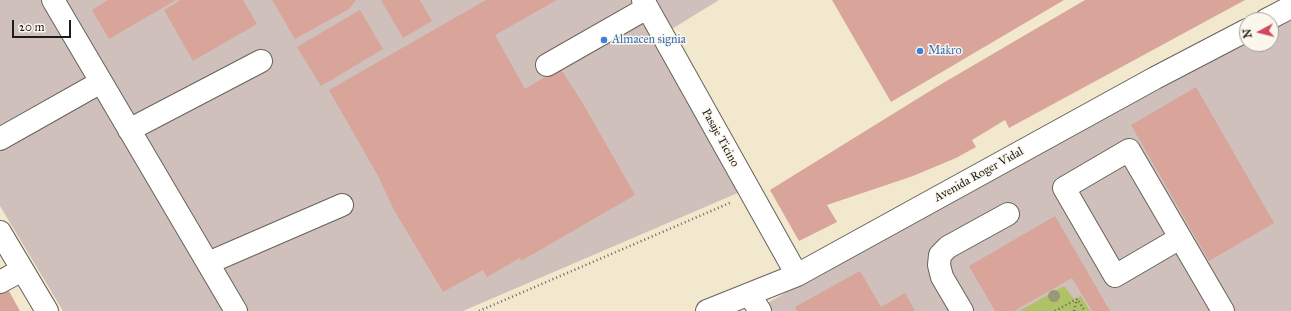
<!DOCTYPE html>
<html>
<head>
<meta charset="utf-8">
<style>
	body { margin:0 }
	#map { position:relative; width:1291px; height:311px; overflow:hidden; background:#f2e8ce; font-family:"IM FELL Great Primer",serif }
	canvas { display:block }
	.north { position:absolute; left:1239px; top:12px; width:40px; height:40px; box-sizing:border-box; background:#fbf7ec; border:1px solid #a29f99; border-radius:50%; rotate:263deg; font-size:11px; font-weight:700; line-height:16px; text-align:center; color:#1c1c1c }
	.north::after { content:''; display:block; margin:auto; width:14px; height:18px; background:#d1495b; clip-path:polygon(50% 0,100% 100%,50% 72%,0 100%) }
	.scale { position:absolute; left:12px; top:20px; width:59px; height:18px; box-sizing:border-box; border:2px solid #1c1c1c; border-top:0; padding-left:5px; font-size:12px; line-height:14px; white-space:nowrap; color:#1c1c1c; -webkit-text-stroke:3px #fbf7ec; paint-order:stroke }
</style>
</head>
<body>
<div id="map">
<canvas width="1291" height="311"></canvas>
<div class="north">N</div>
<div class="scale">20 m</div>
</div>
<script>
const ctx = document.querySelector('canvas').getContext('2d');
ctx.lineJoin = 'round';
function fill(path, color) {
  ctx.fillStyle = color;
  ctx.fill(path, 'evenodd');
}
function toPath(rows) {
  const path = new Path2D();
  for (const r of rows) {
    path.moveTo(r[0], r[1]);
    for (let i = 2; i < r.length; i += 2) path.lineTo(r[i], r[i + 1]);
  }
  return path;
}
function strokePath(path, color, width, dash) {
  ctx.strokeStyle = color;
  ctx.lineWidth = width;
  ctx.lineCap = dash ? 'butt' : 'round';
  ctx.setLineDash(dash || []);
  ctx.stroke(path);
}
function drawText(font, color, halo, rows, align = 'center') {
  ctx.font = font + ' "IM FELL Great Primer",serif';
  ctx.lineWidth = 3;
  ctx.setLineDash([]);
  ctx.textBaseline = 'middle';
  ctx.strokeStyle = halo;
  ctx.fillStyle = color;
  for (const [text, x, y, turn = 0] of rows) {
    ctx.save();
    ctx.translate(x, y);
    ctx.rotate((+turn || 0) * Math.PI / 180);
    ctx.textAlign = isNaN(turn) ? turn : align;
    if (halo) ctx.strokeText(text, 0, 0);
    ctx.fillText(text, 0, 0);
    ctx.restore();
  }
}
fill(toPath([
	[0,0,719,0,667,32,808,279,1247,42,1247,44,1271,44,1271,29,1291,18,1291,311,753,311,796,287,740,192,463,311,63,311,0,206]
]), '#d0c0bc');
fill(toPath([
	[1064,286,1074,299,1081,296,1090,311,1019,311]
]), '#b0c266');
fill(toPath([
	[108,0,176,0,109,39,92,10],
	[181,0,243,0,257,24,193,61,164,10],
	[272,0,356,0,349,9,295,39],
	[381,0,420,0,432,21,403,38],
	[486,0,557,0,495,35,525,89,560,68,582,102,635,195,521,261,520,258,487,277,483,270,443,292,394,210,377,174,329,90],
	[832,0,1064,0,891,102],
	[1085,0,1245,0,1009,128,1005,120,972,140,976,147,956,158,913,176,827,205,837,222,799,241,770,190,938,86],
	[360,10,383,49,321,86,297,47],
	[1196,87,1274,223,1209,261,1131,125],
	[1055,216,1110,311,1092,311,1072,278,1014,311,995,311,969,266],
	[860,271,881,307,905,293,915,311,797,311,795,307],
	[5,284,20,311,0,311,0,286]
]), '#d9a49a');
const minor = toPath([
	[53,0,236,311],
	[643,0,797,275],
	[1266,20,1291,7],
	[547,65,647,8],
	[129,130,261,61],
	[0,139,101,82],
	[0,232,47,311],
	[1180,238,1115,276,1064,188,1129,150,1223,311],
	[208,263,342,205],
	[0,282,22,270],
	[749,294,760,311],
	[707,311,797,275,1155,78,1247,30],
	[962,311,942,277,939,265,940,255,948,247,1008,214]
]);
strokePath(minor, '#67635a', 24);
strokePath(toPath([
	[479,311,732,202],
	[1055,311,1077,299,1085,311],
	[1074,311,1077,299]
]), '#67635a', 2.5, [1, 3]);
strokePath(minor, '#fff', 22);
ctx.fillStyle = '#99987a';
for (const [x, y] of [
	[1054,296]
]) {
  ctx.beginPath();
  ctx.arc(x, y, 6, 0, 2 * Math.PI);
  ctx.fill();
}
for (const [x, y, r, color] of [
	[604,40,4,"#3f7fe0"],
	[920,51,4,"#3f7fe0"]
]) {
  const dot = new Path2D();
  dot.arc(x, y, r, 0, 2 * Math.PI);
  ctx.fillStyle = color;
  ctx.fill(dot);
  strokePath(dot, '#fbf7ec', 1.5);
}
drawText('12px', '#366cbe', '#fbf7ec', [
	["Almacen signia",612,40],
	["Makro",928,51]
], 'left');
drawText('12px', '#1c1c1c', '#fbf7ec', [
	["Pasaje Ticino",720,138,61],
	["Avenida Roger Vidal",979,175,-29]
]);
</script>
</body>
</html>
